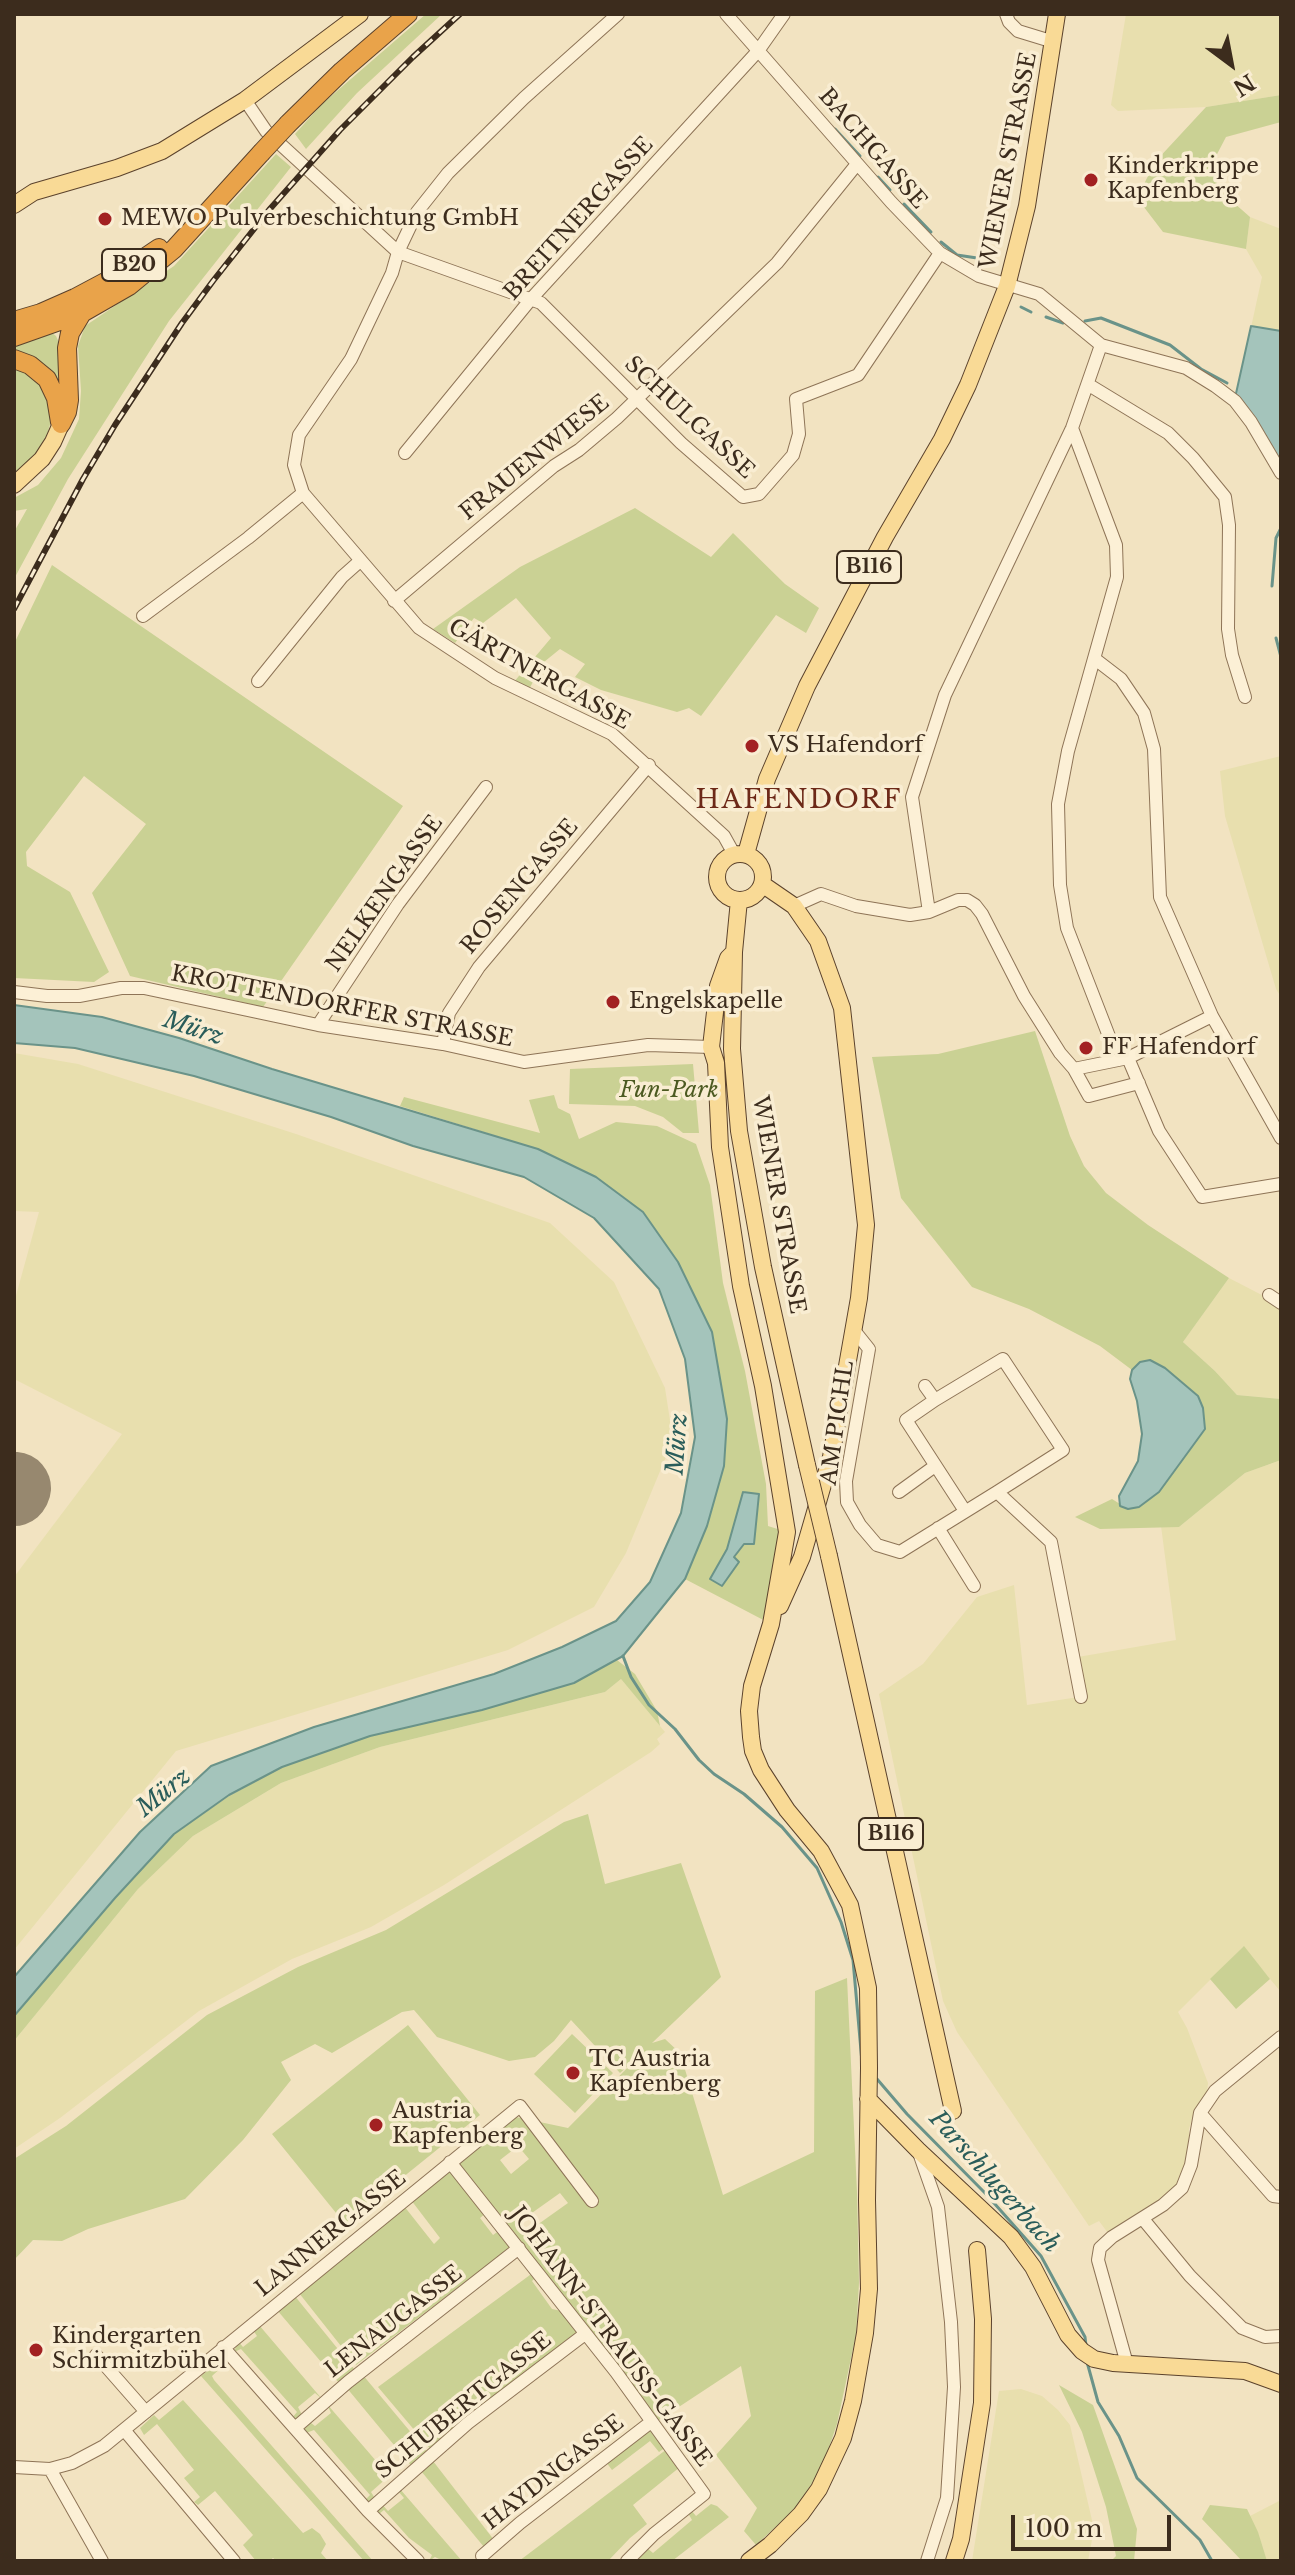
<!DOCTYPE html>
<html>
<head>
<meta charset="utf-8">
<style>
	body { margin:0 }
	#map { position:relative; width:1295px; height:2575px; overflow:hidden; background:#f2e3c1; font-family:"Libre Baskerville",serif }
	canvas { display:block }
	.frame { position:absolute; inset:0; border:16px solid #3c2c1d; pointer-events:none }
	.north { position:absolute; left:1191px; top:24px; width:80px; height:80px; -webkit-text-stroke:6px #f9edd2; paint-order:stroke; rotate:148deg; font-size:22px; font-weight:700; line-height:32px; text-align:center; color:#3c2c1d }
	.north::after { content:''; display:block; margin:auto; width:28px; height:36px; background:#3c2c1d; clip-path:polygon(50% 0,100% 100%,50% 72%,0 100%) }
	.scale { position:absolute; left:1011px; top:2515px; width:160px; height:36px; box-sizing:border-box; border:4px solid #3c2c1d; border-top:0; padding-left:10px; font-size:24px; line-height:28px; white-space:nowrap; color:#3c2c1d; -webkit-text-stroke:6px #f9edd2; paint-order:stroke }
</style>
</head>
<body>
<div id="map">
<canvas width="1295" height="2575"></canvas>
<div class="frame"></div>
<div class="north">N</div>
<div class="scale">100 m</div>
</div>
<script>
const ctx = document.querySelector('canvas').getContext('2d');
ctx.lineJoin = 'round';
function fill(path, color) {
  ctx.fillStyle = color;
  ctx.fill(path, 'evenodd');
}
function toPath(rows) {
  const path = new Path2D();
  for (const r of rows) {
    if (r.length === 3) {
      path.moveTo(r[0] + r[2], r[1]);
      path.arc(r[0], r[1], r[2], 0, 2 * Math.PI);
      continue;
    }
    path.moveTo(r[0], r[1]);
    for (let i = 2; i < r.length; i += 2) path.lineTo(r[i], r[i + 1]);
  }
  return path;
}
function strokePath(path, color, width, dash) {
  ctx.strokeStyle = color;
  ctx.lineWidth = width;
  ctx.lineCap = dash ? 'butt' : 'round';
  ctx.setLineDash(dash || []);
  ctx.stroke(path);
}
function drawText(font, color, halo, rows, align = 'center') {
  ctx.font = font + ' "Libre Baskerville",serif';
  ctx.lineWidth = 7;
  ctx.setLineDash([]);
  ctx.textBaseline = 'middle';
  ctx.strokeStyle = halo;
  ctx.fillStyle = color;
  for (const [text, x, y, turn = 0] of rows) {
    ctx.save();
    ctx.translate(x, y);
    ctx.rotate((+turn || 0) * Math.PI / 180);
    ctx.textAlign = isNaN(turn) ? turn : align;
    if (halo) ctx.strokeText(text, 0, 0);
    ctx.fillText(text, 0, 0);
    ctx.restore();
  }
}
fill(toPath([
	[1126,14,1281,14,1281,95,1206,107,1118,111,1111,105],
	[1250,217,1281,229,1281,464,1235,401,1262,277,1246,249],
	[1281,756,1281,997,1276,989,1225,816,1220,771],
	[14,1053,78,1064,296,1134,550,1223,614,1282,665,1388,673,1440,626,1553,594,1607,508,1650,176,1751,14,1950,14,1577,122,1434,16,1380,14,1382,14,1303,39,1212,14,1211],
	[1229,1278,1281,1305,1281,1399,1237,1395,1215,1371,1183,1342],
	[1281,1460,1281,1992,1243,1947,1178,2012,1187,2028,1208,2083,1207,2093,1195,2109,1189,2129,1189,2161,1181,2181,1161,2200,1108,2233,1099,2221,1089,2226,957,2032,943,2001,879,1694,923,1664,977,1597,1014,1585,1027,1705,1085,1696,1078,1657,1176,1640,1161,1526,1179,1527,1245,1473],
	[621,1679,665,1732,657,1739,660,1744,651,1752,444,1885,371,1927,292,1959,199,2011,60,2118,14,2149,14,2041,138,1889,193,1836,281,1783,380,1747,605,1692],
	[1021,2389,1042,2396,1058,2410,1070,2425,1094,2529,1088,2561,972,2561,999,2391],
	[1281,2500,1281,2561,1267,2561,1250,2516]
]), '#e8dfae');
fill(toPath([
	[426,14,442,14,357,93,306,149,295,134,322,104],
	[1281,95,1281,122,1226,137,1215,158,1217,188,1250,217,1246,249,1163,232,1137,198,1155,162,1206,107],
	[276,154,291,167,169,321,68,479,14,579,14,532,27,509,14,511,14,498,38,485,61,458,79,419,81,391,78,346,85,326,174,266],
	[51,332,56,336,60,345,64,388,14,352,14,343],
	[14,366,36,378,52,402,51,421,47,435,39,450,14,475],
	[635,508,711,557,733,533,785,584,819,608,806,633,776,615,701,716,689,708,677,712,601,690,575,677,585,664,560,649,544,662,528,691,513,683,551,638,516,598,483,623,474,618,455,643,433,629,520,567],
	[52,565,403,806,263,1007,130,976,92,893,146,824,84,776,26,852,27,866,70,892,109,972,94,982,14,978,14,644],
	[1035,1031,1070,1136,1084,1166,1106,1193,1148,1225,1229,1278,1183,1342,1215,1371,1237,1395,1281,1399,1281,1460,1245,1473,1179,1527,1100,1529,1075,1517,1112,1499,1128,1509,1159,1492,1188,1452,1140,1362,1132,1370,1100,1346,1029,1309,972,1287,901,1198,872,1057,938,1054],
	[693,1064,699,1133,683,1133,663,1117,635,1106,569,1104,570,1069],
	[554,1095,558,1108,570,1114,579,1139,616,1122,657,1126,696,1144,710,1185,723,1283,745,1371,755,1425,766,1484,768,1526,787,1532,771,1624,685,1579,707,1526,724,1466,727,1419,678,1262,643,1212,596,1177,538,1149,400,1106,404,1097,540,1133,529,1100],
	[617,1660,635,1674,657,1711,660,1726,621,1679,605,1692,380,1747,281,1783,193,1836,138,1889,14,2041,14,2016,115,1898,174,1834,229,1796,282,1767,370,1736,482,1710,574,1683],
	[588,1814,605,1884,681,1863,721,1977,652,2043,665,2039,680,2053,723,2195,814,2152,815,1991,847,1978,857,2192,859,2283,856,2335,837,2424,822,2468,795,2509,756,2545,744,2531,757,2508,716,2455,751,2416,741,2366,656,2422,457,2164,516,2117,568,2128,640,2055,620,2073,571,2020,554,2041,535,2057,509,2061,437,2037,414,2010,402,2012,332,2053,315,2044,281,2062,291,2080,243,2140,185,2199,88,2229,62,2241,33,2240,14,2260,14,2159,66,2126,207,2015,298,1967,386,1930,564,1822],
	[518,2146,529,2159,511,2174,500,2160],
	[560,2193,568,2203,523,2235,515,2225],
	[1244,1946,1270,1979,1236,2009,1210,1979],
	[408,2025,480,2115,345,2224,272,2134],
	[572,2034,613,2073,575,2113,534,2074],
	[449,2170,486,2213,480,2218,493,2235,500,2230,511,2244,510,2248,356,2365,299,2293,404,2206,434,2244,440,2238,411,2200],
	[534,2272,537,2276,532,2281,552,2309,566,2312,579,2333,432,2451,378,2387],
	[294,2295,355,2370,339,2383,277,2310],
	[259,2325,322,2399,315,2393,298,2407,302,2415,297,2419,292,2418,297,2412,241,2349,234,2352,238,2341,243,2347,257,2336,253,2330],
	[220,2360,224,2365,212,2376,214,2380,373,2561,364,2561,201,2376],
	[362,2374,429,2454,413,2468,346,2387],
	[1059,2385,1093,2405,1137,2529,1134,2561,1111,2561,1116,2556,1106,2507,1082,2432],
	[183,2400,303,2533,312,2528,320,2534,326,2544,321,2553,328,2561,277,2561,273,2558,269,2561,256,2561,243,2545,253,2535,215,2491,198,2505,194,2502,200,2497,184,2478,194,2470,157,2424,144,2435,140,2428,154,2415,159,2420],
	[327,2404,389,2476,371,2492,376,2500,369,2502,365,2500,370,2495,314,2430,306,2433,303,2430,307,2420,315,2426,331,2413],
	[652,2429,666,2447,659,2452,650,2441,612,2470,606,2462],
	[667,2449,680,2467,633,2505,647,2524,630,2538,608,2561,519,2561],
	[433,2461,494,2540,484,2547,421,2471],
	[400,2489,462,2561,443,2561,435,2557,429,2561,432,2555,409,2538,384,2510,379,2514,377,2511,381,2503,388,2511,404,2498,398,2491],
	[711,2504,717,2506,729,2517,672,2561,632,2561,646,2547,653,2553,692,2520,688,2513,691,2510,696,2516],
	[1210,2505,1247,2509,1258,2532,1267,2561,1242,2561,1202,2519]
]), '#cad194');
const water = toPath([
	[1251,326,1281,331,1281,461,1235,398,1251,326],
	[14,1005,102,1017,179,1038,272,1069,538,1149,596,1177,643,1212,678,1262,712,1332,727,1419,724,1466,707,1526,685,1579,623,1656,574,1683,482,1710,370,1736,282,1767,229,1795,174,1834,115,1898,14,2016,14,1977,140,1832,211,1766,314,1727,494,1674,562,1647,616,1621,650,1582,681,1513,695,1437,685,1359,659,1289,594,1218,524,1177,413,1146,331,1117,194,1076,75,1048,14,1043,14,1005],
	[1150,1360,1165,1368,1198,1396,1203,1408,1205,1429,1159,1492,1139,1507,1128,1509,1120,1506,1119,1496,1138,1461,1142,1434,1137,1401,1130,1379,1132,1370,1140,1362,1150,1360],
	[743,1492,759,1494,754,1544,744,1544,734,1557,739,1562,722,1586,710,1579,727,1549,743,1492]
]);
fill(water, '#a4c4bb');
strokePath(water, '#6a9389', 2);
strokePath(toPath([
	[835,129,860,156],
	[878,177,890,190],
	[904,204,931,232],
	[941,242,957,255,977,258],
	[1021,307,1031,312],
	[1046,317,1063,323],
	[1085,321,1101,318,1170,345,1201,369,1227,383],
	[1272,586,1276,538,1281,528],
	[1276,638,1281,657],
	[623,1656,631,1677,649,1705,675,1729,699,1760,714,1774,744,1794,782,1827,817,1868,841,1922,853,1960,862,2062],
	[877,2079,907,2114,986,2194,1041,2256,1085,2337,1086,2346],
	[1087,2362,1098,2402,1119,2436,1137,2478,1200,2540,1212,2561]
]), '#6a9389', 3);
strokePath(toPath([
	[14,1490,15,1488]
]), '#97886f', 72);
const minor = toPath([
	[618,14,524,98,448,173,417,212,398,252,392,273,351,359,299,435,294,465,303,493,419,628,495,678,612,734,724,836,734,854],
	[726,14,891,202,940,253,979,276,1039,294,1101,345,1186,368,1215,386,1235,401,1251,422,1281,473],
	[1006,14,1009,22,1018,31,1054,42],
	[245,100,266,131,398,252,541,303,681,443,743,497,759,494,793,455,799,434,796,399,858,375,940,253],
	[1089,385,1168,433,1193,458,1225,497,1229,525,1228,629,1232,655,1245,697],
	[1072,428,1116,545,1117,577,1068,751,1058,804,1060,885,1067,928,1112,1044,1128,1058,1159,1131,1202,1197,1281,1184],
	[405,453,531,299,758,51,784,14],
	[394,601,554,466,579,450,617,418,777,263,857,164],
	[143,616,248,538,303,493],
	[1095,659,1121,679,1144,713,1154,749,1160,897,1212,1016,1281,1138],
	[258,681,342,577,360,561],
	[794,906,821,894,856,906,910,915,929,912,958,900,967,900,975,905,982,914,1024,996,1060,1053,1074,1069,1089,1096,1139,1083],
	[929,912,912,797,945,695,1072,428,1101,345],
	[14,992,47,996,79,996,121,988,144,988,318,1025,443,1044,524,1062,648,1045,711,1047],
	[318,1025,398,904,486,787],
	[443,1044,449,1013,479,967,649,765],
	[1074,1069,1128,1058,1212,1016],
	[1269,1295,1281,1303],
	[853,1329,869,1349,846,1481,847,1502,860,1525,877,1545,900,1552,997,1492,1063,1450,1003,1359,935,1400,906,1420,965,1511],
	[925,1386,935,1400],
	[899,1492,935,1466],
	[997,1492,1051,1542,1081,1697],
	[938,1528,974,1586],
	[1200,2113,1273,2196,1281,2197],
	[918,2150,938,2207,951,2322,954,2387,947,2498,927,2561],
	[450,2162,616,2372,704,2494,654,2534,627,2561],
	[1143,2219,1190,2276,1242,2328,1265,2337,1281,2336],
	[223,2347,368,2511,418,2561],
	[96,2355,146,2412],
	[1127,2364,1098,2260,1100,2248,1112,2237,1163,2205,1182,2188,1191,2165,1200,2113,1215,2091,1281,2037],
	[295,2428,348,2382,519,2248],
	[125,2431,234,2561],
	[14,2467,50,2469,72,2463,104,2446,520,2106,592,2201],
	[50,2469,102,2561],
	[368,2511,468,2423,585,2334],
	[482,2556,520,2523,651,2422]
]);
const major = toPath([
	[14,205,34,192,117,168,162,151,245,100,360,14],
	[14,485,42,459,53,442,61,424],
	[740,877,23],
	[746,854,767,779,807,686,885,537,942,439,968,385,1007,286,1027,206,1057,14],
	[762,884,794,906,818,941,842,1008,866,1225,859,1298,831,1457,802,1557,780,1606],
	[739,900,734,952,732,1049,739,1131,763,1267,807,1465],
	[734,952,728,958,718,986,711,1047,716,1063,720,1147,741,1286,763,1386,787,1532,771,1624,752,1686,749,1711,751,1737,753,1751,761,1770,787,1810,821,1851,850,1905,868,1988,869,2068,867,2200,869,2289,865,2333,853,2401,843,2438,819,2489,801,2514,770,2545,749,2561],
	[829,1556,953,2111],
	[868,2099,918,2150,1011,2237,1033,2267,1068,2335,1082,2351,1094,2359,1113,2363,1245,2371,1281,2384],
	[954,2561,961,2539,982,2403,983,2319,977,2250]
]);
const highway = toPath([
	[288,124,342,71,408,14],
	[14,321,41,313,75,298,122,273,159,248],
	[14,337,82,313,129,286,174,249,261,153],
	[14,359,30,365,47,379,56,398,60,422],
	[61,424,67,412,69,400,67,348,70,333,82,313]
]);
strokePath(minor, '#8e7457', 14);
strokePath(major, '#5b422c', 18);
strokePath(highway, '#5b422c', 20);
strokePath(minor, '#fcf0d6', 12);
strokePath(major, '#f9da96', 16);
strokePath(highway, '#e9a34a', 18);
const rail = toPath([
	[14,609,83,479,115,425,182,323,213,281,269,210,340,130,413,57,460,14]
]);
strokePath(rail, '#3c2c1d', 6);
strokePath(rail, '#f9edd2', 3, [9]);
const majorBridge = toPath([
	[807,1465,829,1556]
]);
const highwayBridge = toPath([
	[261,153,288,124]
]);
strokePath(majorBridge, '#5b422c', 18, []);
strokePath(highwayBridge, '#5b422c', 20, []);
strokePath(majorBridge, '#f9da96', 16);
strokePath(highwayBridge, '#e9a34a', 18);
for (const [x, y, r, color] of [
	[1091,180,8,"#a22122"],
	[105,219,8,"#a22122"],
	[752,746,8,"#a22122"],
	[613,1002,8,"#a22122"],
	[1086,1048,8,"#a22122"],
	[573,2073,8,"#a22122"],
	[376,2125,8,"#a22122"],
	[36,2350,8,"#a22122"]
]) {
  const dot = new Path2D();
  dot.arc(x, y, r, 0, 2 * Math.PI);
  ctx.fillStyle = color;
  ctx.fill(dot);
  strokePath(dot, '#f9edd2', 3);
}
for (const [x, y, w] of [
	[134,265,64],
	[869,567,64],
	[891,1834,64]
]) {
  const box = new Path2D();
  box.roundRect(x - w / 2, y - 16, w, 32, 6);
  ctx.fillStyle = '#f9edd2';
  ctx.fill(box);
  strokePath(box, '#3c2c1d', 2);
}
drawText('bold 20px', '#3c2c1d', null, [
	["B20",134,265],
	["B116",869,567],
	["B116",891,1834]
]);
drawText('22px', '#3c2c1d', '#f9edd2', [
	["BACHGASSE",872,149,49],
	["WIENER STRASSE",1009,161,-79],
	["BREITNERGASSE",579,219,-48],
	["SCHULGASSE",689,418,43],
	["FRAUENWIESE",535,458,-39],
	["GÄRTNERGASSE",539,675,29],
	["ROSENGASSE",520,887,-50],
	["NELKENGASSE",385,894,-55],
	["KROTTENDORFER STRASSE",342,1007,11],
	["WIENER STRASSE",778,1205,80],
	["AM PICHL",838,1423,-82],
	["LANNERGASSE",331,2234,-39],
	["LENAUGASSE",394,2322,-38],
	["JOHANN-STRAUSS-GASSE",610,2337,53],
	["SCHUBERTGASSE",464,2406,-39],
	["HAYDNGASSE",554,2473,-38]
]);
drawText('22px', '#3c2c1d', '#f9edd2', [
	["Kinderkrippe",1107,167],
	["Kapfenberg",1107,192],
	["MEWO Pulverbeschichtung GmbH",121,219],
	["VS Hafendorf",768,746],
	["Engelskapelle",629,1002],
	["FF Hafendorf",1102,1048],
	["TC Austria",589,2060],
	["Kapfenberg",589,2085],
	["Austria",392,2112],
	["Kapfenberg",392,2137],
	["Kindergarten",52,2337],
	["Schirmitzbühel",52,2362]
], 'left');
drawText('italic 22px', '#4c5a21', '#f9edd2', [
	["Fun-Park",669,1091]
]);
drawText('italic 24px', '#2a5d5a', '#f9edd2', [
	["Mürz",193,1029,18],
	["Mürz",678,1444,-86],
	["Mürz",164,1793,-39],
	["Parschlugerbach",994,2182,48]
]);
ctx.letterSpacing = '2px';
drawText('26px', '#6d2918', '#f9edd2', [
	["HAFENDORF",799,801]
]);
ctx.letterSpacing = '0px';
</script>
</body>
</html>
